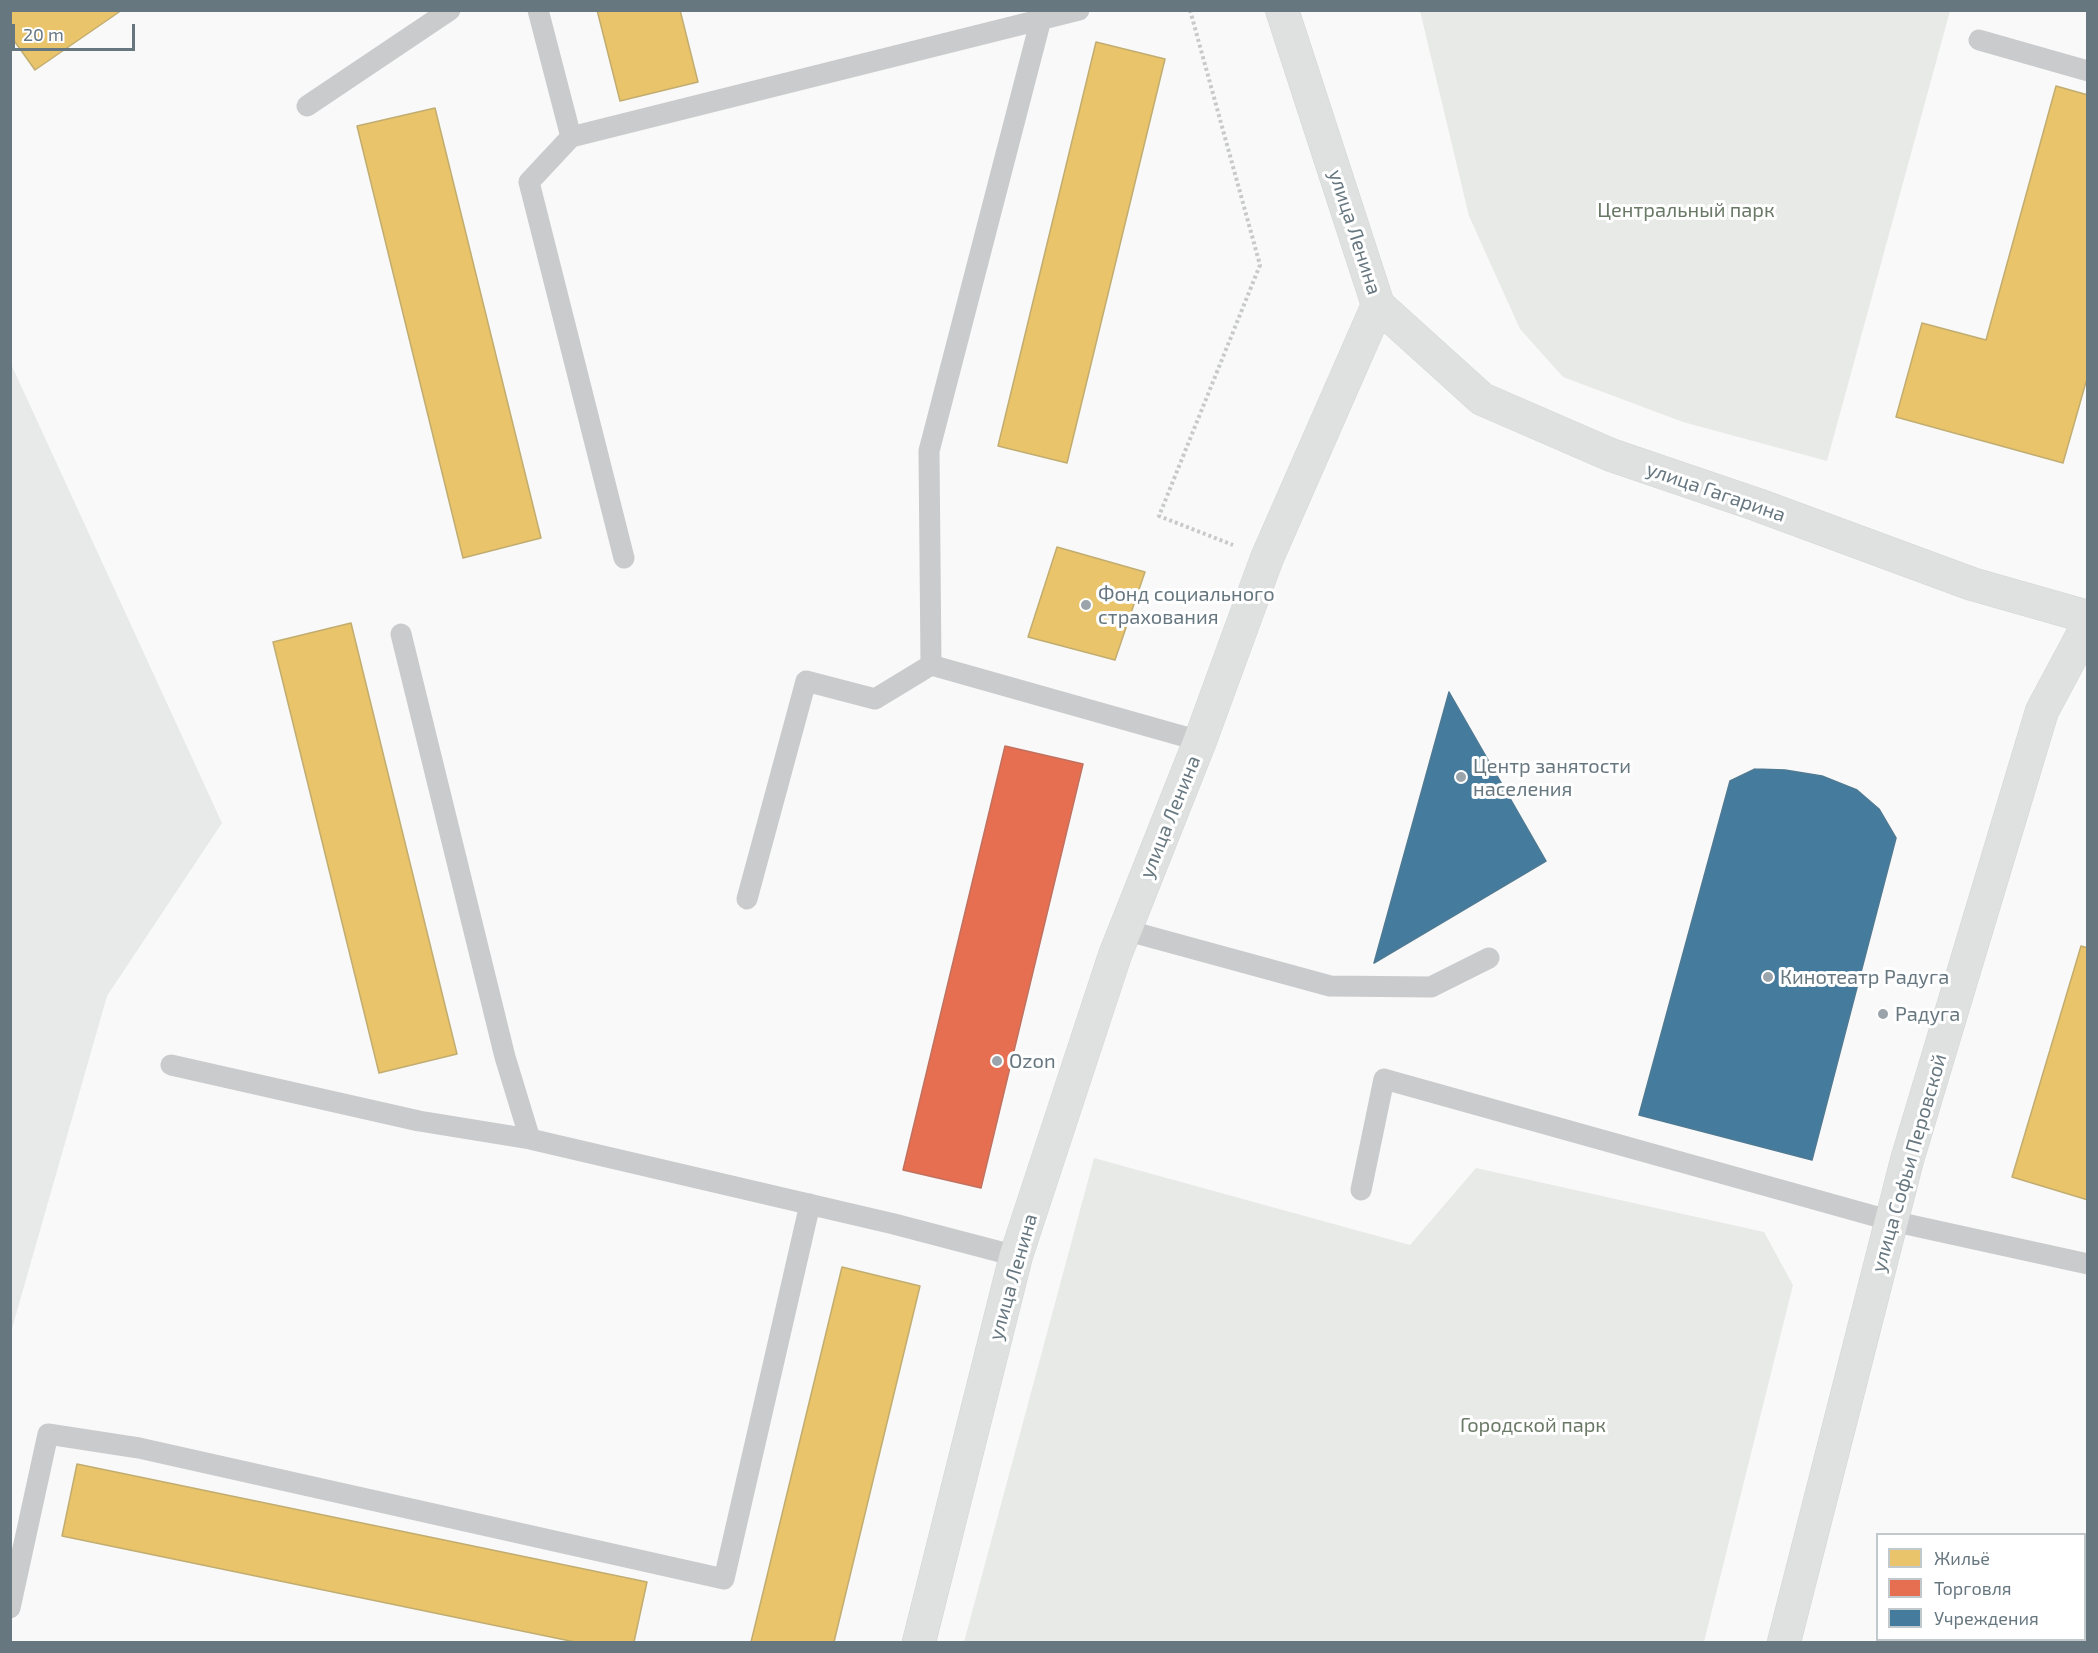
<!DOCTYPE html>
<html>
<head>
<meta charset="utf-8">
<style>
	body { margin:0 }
	#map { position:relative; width:2098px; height:1653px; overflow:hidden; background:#f9f9f9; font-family:"Exo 2",sans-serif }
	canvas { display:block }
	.frame { position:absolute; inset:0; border:12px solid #677780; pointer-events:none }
	.legend { position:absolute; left:1876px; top:1533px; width:210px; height:108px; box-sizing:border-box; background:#fff; border:2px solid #c2c9cc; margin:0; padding:8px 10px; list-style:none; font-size:18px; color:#677780 }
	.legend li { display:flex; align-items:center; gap:12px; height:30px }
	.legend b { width:30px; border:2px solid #c2c9cc }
	.scale { position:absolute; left:12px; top:24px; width:123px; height:27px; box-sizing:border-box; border:3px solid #677780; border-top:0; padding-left:8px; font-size:18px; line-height:21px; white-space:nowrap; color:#677780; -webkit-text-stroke:4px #fff; paint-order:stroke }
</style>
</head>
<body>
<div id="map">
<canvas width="2098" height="1653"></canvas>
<div class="frame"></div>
<ul class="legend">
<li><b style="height:16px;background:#e9c46a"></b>Жильё</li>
<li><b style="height:16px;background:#e76f51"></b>Торговля</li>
<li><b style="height:16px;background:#457b9d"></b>Учреждения</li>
</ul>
<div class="scale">20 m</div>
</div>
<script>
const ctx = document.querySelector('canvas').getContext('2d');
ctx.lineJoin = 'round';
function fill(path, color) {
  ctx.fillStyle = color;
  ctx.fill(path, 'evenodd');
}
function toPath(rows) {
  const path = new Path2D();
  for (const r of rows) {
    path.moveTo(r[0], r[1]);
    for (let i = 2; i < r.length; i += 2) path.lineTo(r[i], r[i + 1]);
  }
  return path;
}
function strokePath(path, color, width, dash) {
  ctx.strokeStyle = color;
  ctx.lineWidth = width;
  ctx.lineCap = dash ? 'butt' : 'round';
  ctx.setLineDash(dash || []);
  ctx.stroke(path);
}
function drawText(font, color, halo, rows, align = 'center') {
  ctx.font = font + ' "Exo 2",sans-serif';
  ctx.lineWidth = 6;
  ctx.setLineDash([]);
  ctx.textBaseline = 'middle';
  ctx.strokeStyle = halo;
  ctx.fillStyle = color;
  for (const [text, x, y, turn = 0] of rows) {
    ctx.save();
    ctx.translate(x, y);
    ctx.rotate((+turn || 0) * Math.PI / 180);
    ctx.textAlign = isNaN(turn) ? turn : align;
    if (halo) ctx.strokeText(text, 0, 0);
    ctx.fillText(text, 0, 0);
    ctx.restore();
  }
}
fill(toPath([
	[11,364,222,823,107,996,11,1332]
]), '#e8e9e9');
fill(toPath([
	[1420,11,1950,11,1827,461,1683,422,1563,377,1520,329,1469,216],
	[1094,1158,1410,1245,1476,1168,1764,1232,1793,1285,1704,1642,964,1642]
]), '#e8eae7');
const homes = toPath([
	[10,10,122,10,35,70,10,35,10,10],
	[597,10,680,10,698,82,620,101,597,10],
	[1096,42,1165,59,1067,463,998,446,1096,42],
	[2056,86,2088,95,2088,375,2063,463,1896,417,1922,323,1986,340,2056,86],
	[435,108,541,538,463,558,357,126,435,108],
	[1057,547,1145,572,1115,660,1028,637,1057,547],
	[351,623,457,1054,379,1073,273,642,351,623],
	[2081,946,2088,948,2088,1200,2012,1177,2081,946],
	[842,1267,920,1286,834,1642,751,1642,842,1267],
	[77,1464,647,1582,634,1642,575,1642,62,1536,77,1464]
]);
fill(homes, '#e9c46a');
strokePath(homes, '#c2ad71', 1.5);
const shops = toPath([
	[1005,746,1083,764,981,1188,903,1170,1005,746]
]);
fill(shops, '#e76f51');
strokePath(shops, '#c1715f', 1.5);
const public = toPath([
	[1449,692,1546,861,1374,963,1449,692],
	[1755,769,1785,770,1822,776,1857,790,1879,809,1896,838,1812,1160,1639,1115,1730,781,1755,769]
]);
fill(public, '#457b9d');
strokePath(public, '#4f7a94', 1.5);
const secondary = toPath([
	[1378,305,1482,399,1611,455,1758,505,1972,584,2088,617],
	[919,1642,1016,1256,1115,955,1200,741,1267,558,1378,305,1282,10],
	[1784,1642,1907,1160,2042,711,2088,625]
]);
strokePath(secondary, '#d4d5d6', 34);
strokePath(toPath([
	[1190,10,1260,265,1159,516,1233,545]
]), '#c8c9ca', 4, [3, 3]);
strokePath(toPath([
	[538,10,571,137,1079,10],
	[1041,19,929,451,931,665,1200,741],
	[1979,40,2088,71],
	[307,106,450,10],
	[571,137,529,182,624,558],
	[401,634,505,1057,530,1139],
	[747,899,806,681,875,699,931,665],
	[1125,930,1330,986,1431,987,1489,958],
	[171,1065,419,1121,530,1139,894,1224,1016,1256],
	[1361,1190,1384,1079,1892,1221,2088,1264],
	[10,1608,48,1434,139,1448,724,1579,810,1204]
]), '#cacbcc', 21);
strokePath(secondary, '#dfe0e0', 33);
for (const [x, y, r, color] of [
	[1086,605,6,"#9aa4aa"],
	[1461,777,6,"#9aa4aa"],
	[1768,977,6,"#9aa4aa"],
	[1883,1014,6,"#9aa4aa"],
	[997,1061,6,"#9aa4aa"]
]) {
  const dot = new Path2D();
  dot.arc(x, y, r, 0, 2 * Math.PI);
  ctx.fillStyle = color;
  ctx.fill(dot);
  strokePath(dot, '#fff', 2);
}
drawText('20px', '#6a7866', '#fff', [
	["Центральный парк",1686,210],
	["Городской парк",1533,1425]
]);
drawText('20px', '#677780', '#fff', [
	["улица Ленина",1355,232,72],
	["улица Гагарина",1716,492,19],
	["улица Ленина",1170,817,-68],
	["улица Софьи Перовской",1909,1163,-74],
	["улица Ленина",1013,1277,-74]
]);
drawText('20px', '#677780', '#fff', [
	["Фонд социального",1098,594],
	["страхования",1098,617],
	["Центр занятости",1473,766],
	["населения",1473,789],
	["Кинотеатр Радуга",1780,977],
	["Радуга",1895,1014],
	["Ozon",1009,1061]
], 'left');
</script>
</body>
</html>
